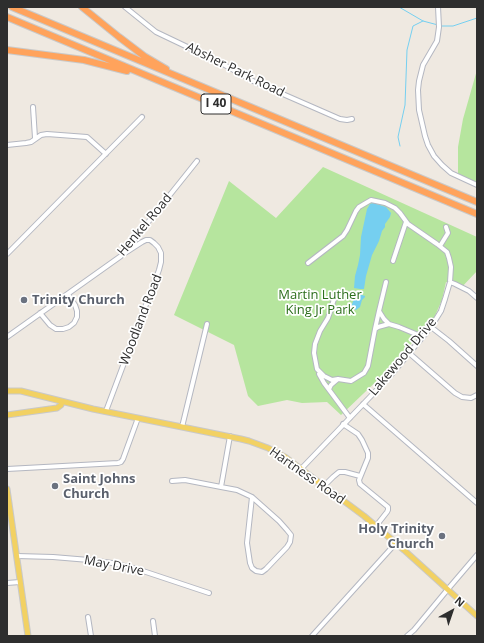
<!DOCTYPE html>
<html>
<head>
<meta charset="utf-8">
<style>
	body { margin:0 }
	#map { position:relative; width:484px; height:643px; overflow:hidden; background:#efe9e1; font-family:"Open Sans",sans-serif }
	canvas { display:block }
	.frame { position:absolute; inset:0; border:8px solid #2e2e2e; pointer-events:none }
	.north { position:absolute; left:432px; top:591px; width:40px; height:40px; -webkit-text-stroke:3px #fff; paint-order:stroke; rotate:40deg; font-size:11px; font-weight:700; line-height:16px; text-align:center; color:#2e2e2e }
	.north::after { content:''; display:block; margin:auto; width:14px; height:18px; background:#2e2e2e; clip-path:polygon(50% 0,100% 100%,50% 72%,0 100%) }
</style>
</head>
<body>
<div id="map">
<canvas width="484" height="643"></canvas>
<div class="frame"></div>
<div class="north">N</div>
</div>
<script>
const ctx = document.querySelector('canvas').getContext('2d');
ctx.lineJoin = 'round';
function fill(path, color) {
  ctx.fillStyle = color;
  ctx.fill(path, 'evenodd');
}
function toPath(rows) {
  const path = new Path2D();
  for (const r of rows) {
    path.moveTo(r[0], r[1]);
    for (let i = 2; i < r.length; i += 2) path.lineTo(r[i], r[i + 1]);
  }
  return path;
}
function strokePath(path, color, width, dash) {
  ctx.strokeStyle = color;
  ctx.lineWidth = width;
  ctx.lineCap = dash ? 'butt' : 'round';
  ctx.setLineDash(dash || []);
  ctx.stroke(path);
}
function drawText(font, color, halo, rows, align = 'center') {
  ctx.font = font + ' "Open Sans",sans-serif';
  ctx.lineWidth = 3.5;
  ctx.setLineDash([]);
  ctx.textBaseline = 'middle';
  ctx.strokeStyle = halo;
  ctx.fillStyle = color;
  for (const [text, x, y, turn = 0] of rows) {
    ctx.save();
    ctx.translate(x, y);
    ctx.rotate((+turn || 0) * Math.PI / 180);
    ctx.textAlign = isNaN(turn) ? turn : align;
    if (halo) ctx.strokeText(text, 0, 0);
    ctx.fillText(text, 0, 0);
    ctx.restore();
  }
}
fill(toPath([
	[477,70,477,184,458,176,458,147,463,119],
	[323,167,477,237,477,271,460,289,453,284,446,282,442,300,434,318,386,372,341,415,327,402,302,403,287,400,258,406,248,396,234,345,174,315,229,181,276,218]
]), '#b6e59e');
fill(toPath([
	[373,203,386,207,391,213,390,217,385,224,385,227,382,231,379,241,372,255,366,276,364,289,360,289,354,288,355,276,358,265,360,255,361,237,367,209,370,204],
	[356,293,365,296,365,297,362,300,360,307,356,310,351,307]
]), '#75cff0');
strokePath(toPath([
	[399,7,423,21,438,25],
	[441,26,453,26,477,18],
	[400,146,398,137,405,105,407,50,413,26,423,21]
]), '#75cff0', 1);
const minor = toPath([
	[125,7,156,32,221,63,253,81,340,119,347,120,352,119],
	[438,7,439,27,437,41,423,65,419,81,418,90,419,110,425,136,428,145,434,156,442,165,451,173,477,185],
	[33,107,35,138],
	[7,145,26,143,31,142,41,135,47,134,87,137,106,154],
	[440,246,448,233,446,227],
	[7,254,142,117],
	[393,261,406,222],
	[386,282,379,311,384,319,389,324],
	[450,282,455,284,469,291,477,298],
	[335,296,328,318,320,331,315,344,314,353,317,369,324,376,332,380,338,379,351,381,364,373,368,366,375,329,378,327,389,324,399,327,423,337],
	[40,313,50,325,56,329,63,329,69,327,74,323,77,317,77,311,75,305,68,294],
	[431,327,449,341,477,366],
	[375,329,379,311],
	[7,337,121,256,197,161],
	[409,353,455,393,462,397,471,398,477,395],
	[319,374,324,383,350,418],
	[329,389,331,385,338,379],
	[363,404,477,503],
	[106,411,159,270,161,262,161,253,158,247,154,243,150,240,146,240,142,242,125,253],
	[343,424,358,434,362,440,368,453,368,458,359,480,360,484,388,507,388,510,387,512,376,526],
	[182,427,207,324],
	[7,469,118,463,121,462,123,459,138,418],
	[301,469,391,375,431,327,441,311,445,299,450,282,451,267,449,258,447,252,437,244,408,224,400,213,395,208,385,203,371,200,359,207,356,211,347,230,343,236,308,263],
	[172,481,185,480,221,487,237,490,252,497],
	[324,486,333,477,339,472,345,472,360,476],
	[221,487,230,436],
	[252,497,279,521,287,530,291,535,290,542,287,547,266,569,262,572,256,571,252,568,250,563,247,543,252,497],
	[17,556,53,557,89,560,112,563,137,569,209,593],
	[7,583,20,582],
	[88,617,91,636],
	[153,621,155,636],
	[312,636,396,543],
	[407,636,414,630,448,589,477,555]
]);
const major = toPath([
	[7,391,21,391,93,409,182,427,241,439,249,441,268,448,285,457,301,469,364,516,404,550,477,616],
	[7,415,57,408,61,405,62,402],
	[7,489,28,636]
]);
const highway = toPath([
	[12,7,477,202],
	[82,7,119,37,144,56,166,69],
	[7,17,477,214],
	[7,50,84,60,127,71]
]);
strokePath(minor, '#b4b7c1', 6);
strokePath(major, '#c9c9c9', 7);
strokePath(highway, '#c9c9c9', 8);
strokePath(minor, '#fff', 4);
strokePath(major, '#f2d163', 5);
strokePath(highway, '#ffa35c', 6);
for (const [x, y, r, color] of [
	[24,300,4,"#6b7280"],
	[55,486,4,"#6b7280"],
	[442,536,4,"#6b7280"]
]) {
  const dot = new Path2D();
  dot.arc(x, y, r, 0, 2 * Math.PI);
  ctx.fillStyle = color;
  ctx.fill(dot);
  strokePath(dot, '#fff', 1.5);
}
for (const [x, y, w] of [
	[216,104,30]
]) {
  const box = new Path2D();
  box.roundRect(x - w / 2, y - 10, w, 20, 3);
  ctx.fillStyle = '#fff';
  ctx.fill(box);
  strokePath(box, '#2e2e2e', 1);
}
drawText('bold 12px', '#2e2e2e', null, [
	["I 40",216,104]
]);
drawText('13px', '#2e2e2e', '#fff', [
	["Absher Park Road",235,70,26],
	["Henkel Road",145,225,-50],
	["Woodland Road",141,320,-69],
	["Lakewood Drive",403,357,-50],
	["Hartness Road",307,476,35],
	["May Drive",114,566,11]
]);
drawText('13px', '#2c6e1b', '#fff', [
	["Martin Luther",320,295],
	["King Jr Park",320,310]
]);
drawText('bold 13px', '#5b616d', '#fff', [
	["Trinity Church",32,300],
	["Saint Johns",63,479],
	["Church",63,494],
	["Holy Trinity",434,529,"right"],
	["Church",434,544,"right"]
], 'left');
</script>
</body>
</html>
